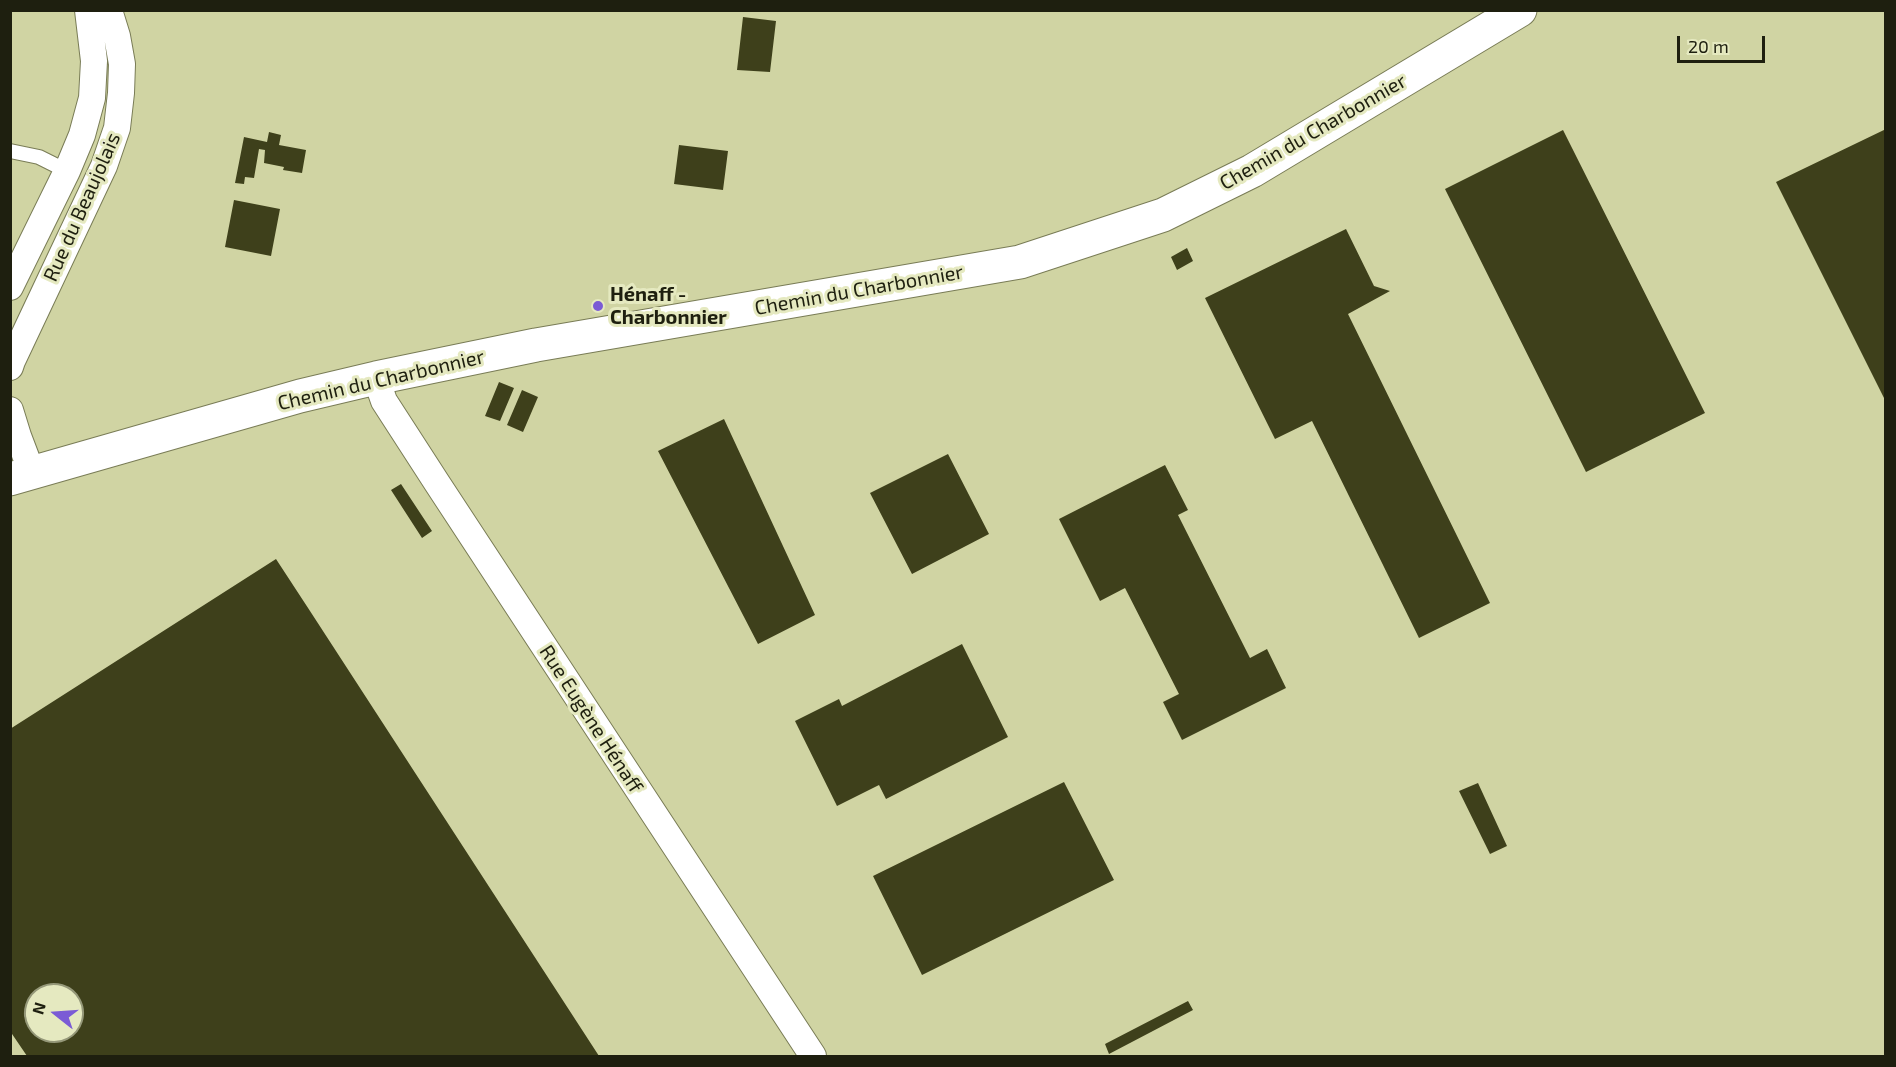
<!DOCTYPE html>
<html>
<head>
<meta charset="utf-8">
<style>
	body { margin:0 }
	#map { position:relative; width:1896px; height:1067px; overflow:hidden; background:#d8dcb3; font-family:"Exo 2",sans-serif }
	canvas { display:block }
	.frame { position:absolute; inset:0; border:12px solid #1e1f0f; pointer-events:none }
	.north { position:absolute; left:24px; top:983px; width:60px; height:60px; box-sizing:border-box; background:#e5e9c0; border:2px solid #959879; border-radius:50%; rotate:287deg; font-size:16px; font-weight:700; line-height:24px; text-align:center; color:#1e1f0f }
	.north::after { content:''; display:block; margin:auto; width:21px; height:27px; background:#7b5bd5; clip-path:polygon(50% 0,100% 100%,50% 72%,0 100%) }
	.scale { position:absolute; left:1677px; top:36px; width:88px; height:27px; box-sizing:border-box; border:3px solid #1e1f0f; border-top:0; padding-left:8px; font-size:18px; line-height:21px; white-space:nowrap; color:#1e1f0f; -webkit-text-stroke:4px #e5e9c0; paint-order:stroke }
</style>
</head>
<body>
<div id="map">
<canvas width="1896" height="1067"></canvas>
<div class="frame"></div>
<div class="north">N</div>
<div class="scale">20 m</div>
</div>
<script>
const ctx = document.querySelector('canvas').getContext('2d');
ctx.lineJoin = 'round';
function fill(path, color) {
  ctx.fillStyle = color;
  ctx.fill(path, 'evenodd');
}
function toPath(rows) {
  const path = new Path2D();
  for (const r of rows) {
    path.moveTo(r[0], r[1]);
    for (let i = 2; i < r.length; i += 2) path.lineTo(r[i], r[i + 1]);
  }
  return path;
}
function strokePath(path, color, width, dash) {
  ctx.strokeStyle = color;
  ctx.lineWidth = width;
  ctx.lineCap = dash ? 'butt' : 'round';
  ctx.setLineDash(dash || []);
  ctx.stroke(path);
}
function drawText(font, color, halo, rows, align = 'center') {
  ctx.font = font + ' "Exo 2",sans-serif';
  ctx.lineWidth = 6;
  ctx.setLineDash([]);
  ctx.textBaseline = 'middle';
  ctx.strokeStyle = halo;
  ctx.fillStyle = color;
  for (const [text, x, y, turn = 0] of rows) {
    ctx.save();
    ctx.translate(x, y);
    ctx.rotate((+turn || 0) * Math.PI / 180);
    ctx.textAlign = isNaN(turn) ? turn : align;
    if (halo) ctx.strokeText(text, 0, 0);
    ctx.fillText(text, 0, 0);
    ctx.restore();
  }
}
fill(toPath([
	[10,11,1885,11,1885,1056,11,1056],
	[36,995,72,995,72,1031,36,1031]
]), '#d0d4a3');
fill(toPath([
	[743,17,776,21,770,72,737,70],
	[1886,129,1886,402,1776,182],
	[1563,130,1705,413,1586,472,1445,189],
	[269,132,281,135,279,145,306,150,302,173,283,170,284,167,264,163,265,150,259,149,254,178,245,177,244,184,235,183,244,137,267,142],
	[679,145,728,151,723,190,674,184],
	[234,200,280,209,271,256,225,247],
	[1346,229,1374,286,1390,291,1348,314,1490,603,1419,638,1312,421,1275,439,1205,298],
	[1187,248,1193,261,1177,270,1171,257],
	[499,382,514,388,500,421,485,416],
	[522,390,538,397,523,432,507,425],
	[724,419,815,615,758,644,658,451],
	[948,454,989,534,912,574,870,493],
	[1165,465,1188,510,1178,515,1250,658,1267,649,1286,688,1182,740,1163,702,1179,694,1125,588,1100,601,1059,519],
	[401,484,432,531,422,538,391,490],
	[276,559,310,611,599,1056,27,1056,10,1031,10,729],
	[36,995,72,995,72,1031,36,1031],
	[962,644,1008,737,886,799,879,785,837,806,795,721,839,699,842,706],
	[1064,782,1114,880,922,975,873,876],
	[1478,783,1507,846,1490,854,1459,791],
	[1188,1001,1193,1010,1109,1054,1105,1044]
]), '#3e401b');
const lane = toPath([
	[10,151,39,157,67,171]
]);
const street = toPath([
	[10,287,67,171,82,135,92,98,94,61,88,10],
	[10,367,12,361,104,166,117,128,121,93,122,64,117,36,109,10],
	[376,378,384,401,437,483,813,1056],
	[10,410,18,436,32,473]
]);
const secondary = toPath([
	[10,479,300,396,376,378,536,345,1020,262,1163,215,1252,171,1520,10]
]);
strokePath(lane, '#797c56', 16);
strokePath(street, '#797c56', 28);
strokePath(secondary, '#797c56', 35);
strokePath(lane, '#fff', 14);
strokePath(street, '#fff', 26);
strokePath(secondary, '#fff', 33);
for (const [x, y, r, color] of [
	[598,306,6,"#7b5bd5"]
]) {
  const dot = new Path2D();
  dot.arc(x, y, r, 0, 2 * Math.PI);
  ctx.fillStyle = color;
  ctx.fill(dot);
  strokePath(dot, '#e5e9c0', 2);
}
drawText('20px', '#1e1f0f', '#e5e9c0', [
	["Chemin du Charbonnier",1313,132,-30],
	["Rue du Beaujolais",82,207,-66],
	["Chemin du Charbonnier",859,290,-10],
	["Chemin du Charbonnier",381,380,-13],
	["Rue Eugène Hénaff",591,719,57]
]);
drawText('bold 20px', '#1e1f0f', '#e5e9c0', [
	["Hénaff -",610,294],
	["Charbonnier",610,317]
], 'left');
</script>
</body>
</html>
